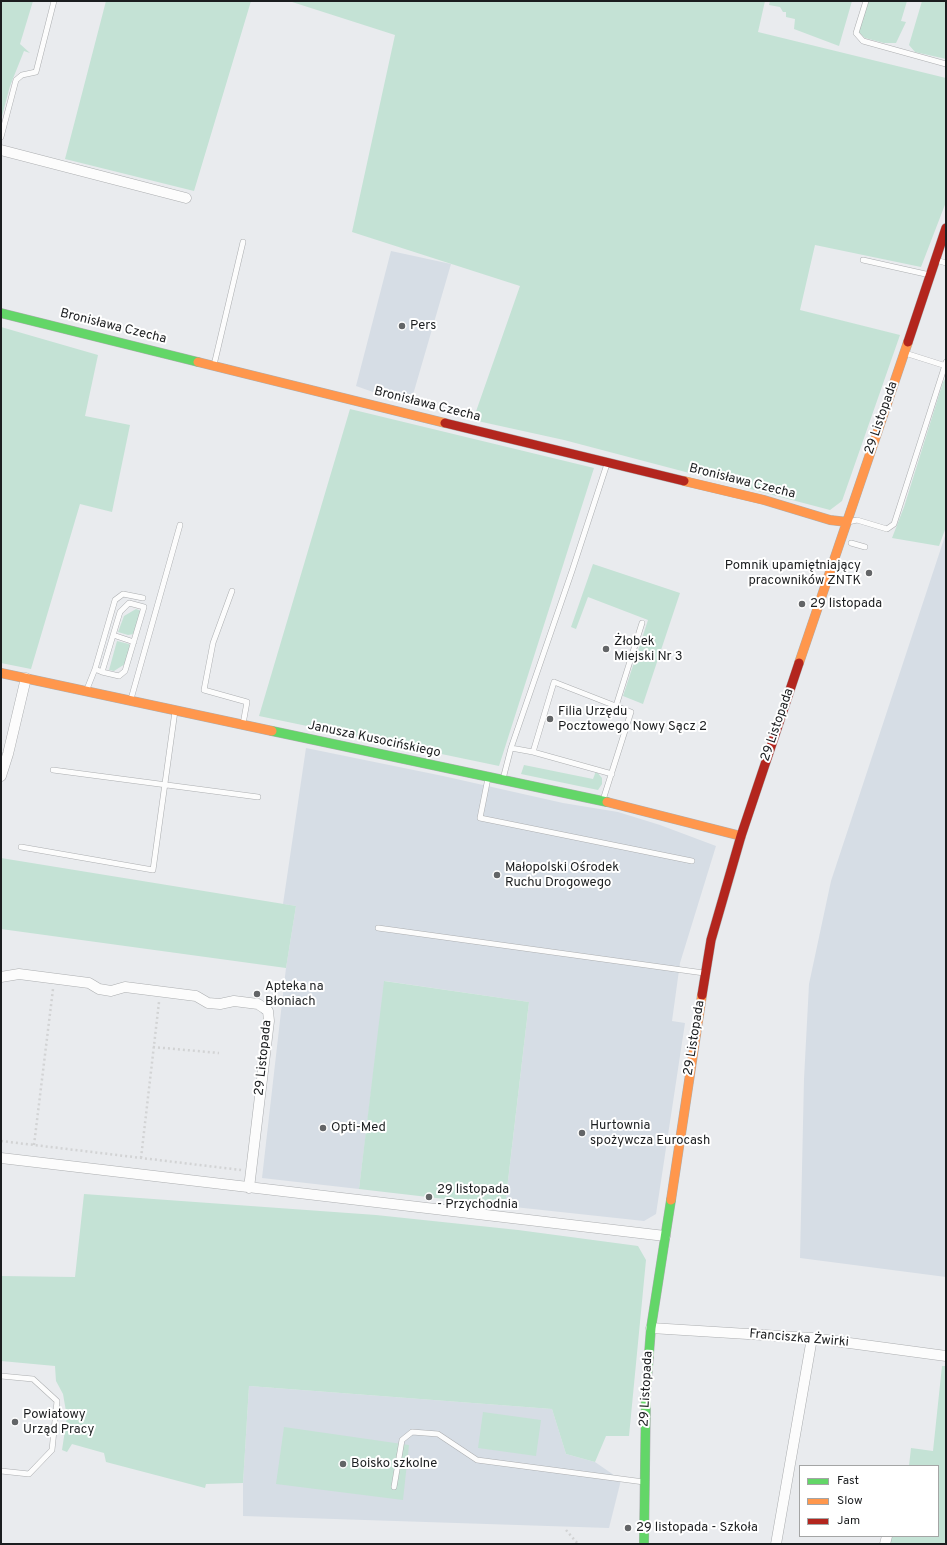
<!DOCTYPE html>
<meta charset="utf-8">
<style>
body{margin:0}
#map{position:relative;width:947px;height:1545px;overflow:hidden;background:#e9ebee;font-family:Overpass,sans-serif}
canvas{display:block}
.frame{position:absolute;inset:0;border:2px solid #1b1d1f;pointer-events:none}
.legend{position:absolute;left:799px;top:1465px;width:140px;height:72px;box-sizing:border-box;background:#fff;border:1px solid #a4a5a5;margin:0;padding:5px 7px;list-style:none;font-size:12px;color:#1b1d1f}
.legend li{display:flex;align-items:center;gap:8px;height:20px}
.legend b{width:20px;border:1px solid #a4a5a5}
</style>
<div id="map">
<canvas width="947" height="1545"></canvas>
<div class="frame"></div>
<ul class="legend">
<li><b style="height:5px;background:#63d668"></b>Fast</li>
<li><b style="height:5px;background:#ff974d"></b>Slow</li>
<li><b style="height:5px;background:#b3261e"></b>Jam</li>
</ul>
</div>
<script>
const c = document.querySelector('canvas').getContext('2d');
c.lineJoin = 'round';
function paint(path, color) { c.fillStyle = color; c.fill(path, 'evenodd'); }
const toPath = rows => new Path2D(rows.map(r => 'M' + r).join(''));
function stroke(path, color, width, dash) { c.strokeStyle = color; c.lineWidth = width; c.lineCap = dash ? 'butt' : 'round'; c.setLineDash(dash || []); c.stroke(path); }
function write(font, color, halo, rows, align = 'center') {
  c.font = font + ' Overpass,sans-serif'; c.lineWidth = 4; c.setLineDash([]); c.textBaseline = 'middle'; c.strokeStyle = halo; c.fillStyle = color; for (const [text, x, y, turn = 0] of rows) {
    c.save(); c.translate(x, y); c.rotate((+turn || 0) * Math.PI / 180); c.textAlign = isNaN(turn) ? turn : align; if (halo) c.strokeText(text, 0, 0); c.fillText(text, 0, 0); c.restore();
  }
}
paint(toPath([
 [391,251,451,264,410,405,356,386],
 [946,533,946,1277,800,1258,804,1079,809,984,831,881],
 [306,748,443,776,563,803,618,812,660,825,716,846,680,963,672,1021,685,1023,656,1214,644,1221,505,1206,529,1002,385,981,359,1189,262,1178,286,968,296,906,283,904],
 [249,1386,552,1409,566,1454,595,1462,621,1480,609,1528,243,1516,243,1483]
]), '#d6dde5');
paint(toPath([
 [1,1,33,1,20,44,30,53,24,51,10,86,1,120],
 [106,1,251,1,194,191,65,159],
 [289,1,765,1,758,32,946,78,946,202,921,267,815,245,800,310,900,335,842,501,830,510,564,440,473,420,520,286,352,232,395,35],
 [770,1,852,1,839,46,794,29,795,19,786,17,786,12,783,12,780,7,769,5],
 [868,1,907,1,901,21,906,22,896,43,884,43,865,38,858,32],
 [922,1,946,1,946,59,915,52,909,45],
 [1,327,98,355,85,416,130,425,112,512,80,504,31,669,1,663],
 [946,378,946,527,939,546,892,538,904,507,943,382],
 [350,409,594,468,499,766,259,716],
 [593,564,680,593,643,704,623,696,648,620,588,597,576,629,571,627],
 [136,609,141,611,134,634,128,635,118,632,124,616],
 [117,641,129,644,130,648,125,664,114,671,109,670],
 [524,765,593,779,596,771,602,778,602,784,598,790,521,774],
 [1,858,296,906,286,968,1,929],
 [384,981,529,1002,505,1206,359,1189],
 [84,1194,376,1215,518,1230,638,1246,646,1260,629,1436,606,1436,595,1462,566,1454,552,1409,249,1386,243,1483,206,1484,205,1488,106,1462,104,1453,72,1444,67,1452,62,1450,67,1417,63,1394,56,1381,55,1366,1,1361,1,1276,75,1277],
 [942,1366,946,1366,946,1544,887,1544,889,1536,938,1536,938,1466,909,1466,911,1448,933,1451],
 [483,1412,541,1420,536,1456,478,1448],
 [284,1427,409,1445,403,1500,276,1484]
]), '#c4e2d5');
const lane = toPath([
 [866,1,856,33,863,41,946,64],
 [1,137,16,80,22,75,36,72,54,1],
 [863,260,930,275],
 [936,260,946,263],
 [905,353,946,366],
 [214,365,243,242],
 [848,522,857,520,887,529,894,524,946,362],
 [851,543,865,547],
 [232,591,213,643,204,690,247,702,243,724],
 [113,635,134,642],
 [95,669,102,672,119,676,125,671,144,607,129,603,120,612,102,672],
 [87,689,95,669,115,600,123,594,143,598],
 [131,699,180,525],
 [616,706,642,623],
 [511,748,533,752,612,774],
 [533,752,554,682,631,712,603,800],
 [53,770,258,797],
 [488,778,480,818,692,861],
 [503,779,511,748,572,571,607,464],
 [21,847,153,870,175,711],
 [378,928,704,973],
 [1,1376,33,1379,57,1401,52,1450,29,1474,1,1471],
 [394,1487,402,1440,412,1432,438,1434,477,1460,644,1482]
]);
const street = toPath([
 [1,150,186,198],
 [1,776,8,754,26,678],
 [1,977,19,974,89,983,99,989,111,991,125,987,196,996,208,1003,220,1004,234,1001,258,1004,264,1008,268,1011,269,1021,249,1188],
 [1,1158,665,1236],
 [651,1328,812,1338,946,1356],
 [776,1544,812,1338],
 [885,1544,887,1536]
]);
const fast = toPath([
 [1,313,198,362],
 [272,731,607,802],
 [644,1544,646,1392,651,1328,671,1200]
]);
const slow = toPath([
 [198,362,445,423],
 [684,481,764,500,830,520,847,522],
 [799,663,908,342],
 [1,673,272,731],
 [607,802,741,836],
 [671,1200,702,995]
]);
const jam = toPath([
 [908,342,946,228],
 [445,423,684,481],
 [702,995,711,940,741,836,799,663]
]);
stroke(lane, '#acaeb0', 6);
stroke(street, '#acaeb0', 11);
stroke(fast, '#acaeb0', 10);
stroke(slow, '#acaeb0', 10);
stroke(jam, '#acaeb0', 10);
stroke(toPath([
 [153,1047,219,1053],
 [1,1141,241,1170],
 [34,1145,53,989],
 [141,1158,159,1002],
 [566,1530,578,1544]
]), '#d2d3d4', 2.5, [2, 3]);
stroke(lane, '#fcfcfc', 5);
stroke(street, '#fcfcfc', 10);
stroke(fast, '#63d668', 9);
stroke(slow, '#ff974d', 9);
stroke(jam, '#b3261e', 9);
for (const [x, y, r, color] of [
 [402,326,4,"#636567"],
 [869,573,4,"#636567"],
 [802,604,4,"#636567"],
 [606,649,4,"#636567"],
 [550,719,4,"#636567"],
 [497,875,4,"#636567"],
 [257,994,4,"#636567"],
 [323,1128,4,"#636567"],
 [582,1133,4,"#636567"],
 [429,1197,4,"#636567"],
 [15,1422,4,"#636567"],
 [343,1464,4,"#636567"],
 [628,1528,4,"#636567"]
]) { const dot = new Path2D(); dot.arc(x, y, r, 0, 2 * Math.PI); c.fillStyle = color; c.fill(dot); stroke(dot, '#fff', 1.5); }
write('13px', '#1b1d1f', '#fff', [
 ["Pers",410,326],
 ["Pomnik upamiętniający",861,566,"right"],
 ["pracowników ZNTK",861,581,"right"],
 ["29 listopada",810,604],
 ["Żłobek",614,642],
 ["Miejski Nr 3",614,657],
 ["Filia Urzędu",558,712],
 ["Pocztowego Nowy Sącz 2",558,727],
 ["Małopolski Ośrodek",505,868],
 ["Ruchu Drogowego",505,883],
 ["Apteka na",265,987],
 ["Błoniach",265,1002],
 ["Hurtownia",590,1126],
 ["spożywcza Eurocash",590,1141],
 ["Opti-Med",331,1128],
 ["29 listopada",437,1190],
 ["- Przychodnia",437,1205],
 ["Powiatowy",23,1415],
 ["Urząd Pracy",23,1430],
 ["Boisko szkolne",351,1464],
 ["29 listopada - Szkoła",636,1528]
], 'left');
write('13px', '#1b1d1f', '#fff', [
 ["Bronisława Czecha",113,327,14],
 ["Bronisława Czecha",427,405,14],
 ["29 Listopada",882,418,-71],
 ["Bronisława Czecha",742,482,14],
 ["29 Listopada",778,725,-71],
 ["Janusza Kusocińskiego",374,740,12],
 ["29 Listopada",695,1038,-81],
 ["29 Listopada",264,1058,-84],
 ["Franciszka Żwirki",799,1339,5],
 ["29 Listopada",647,1389,-87]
]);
</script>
